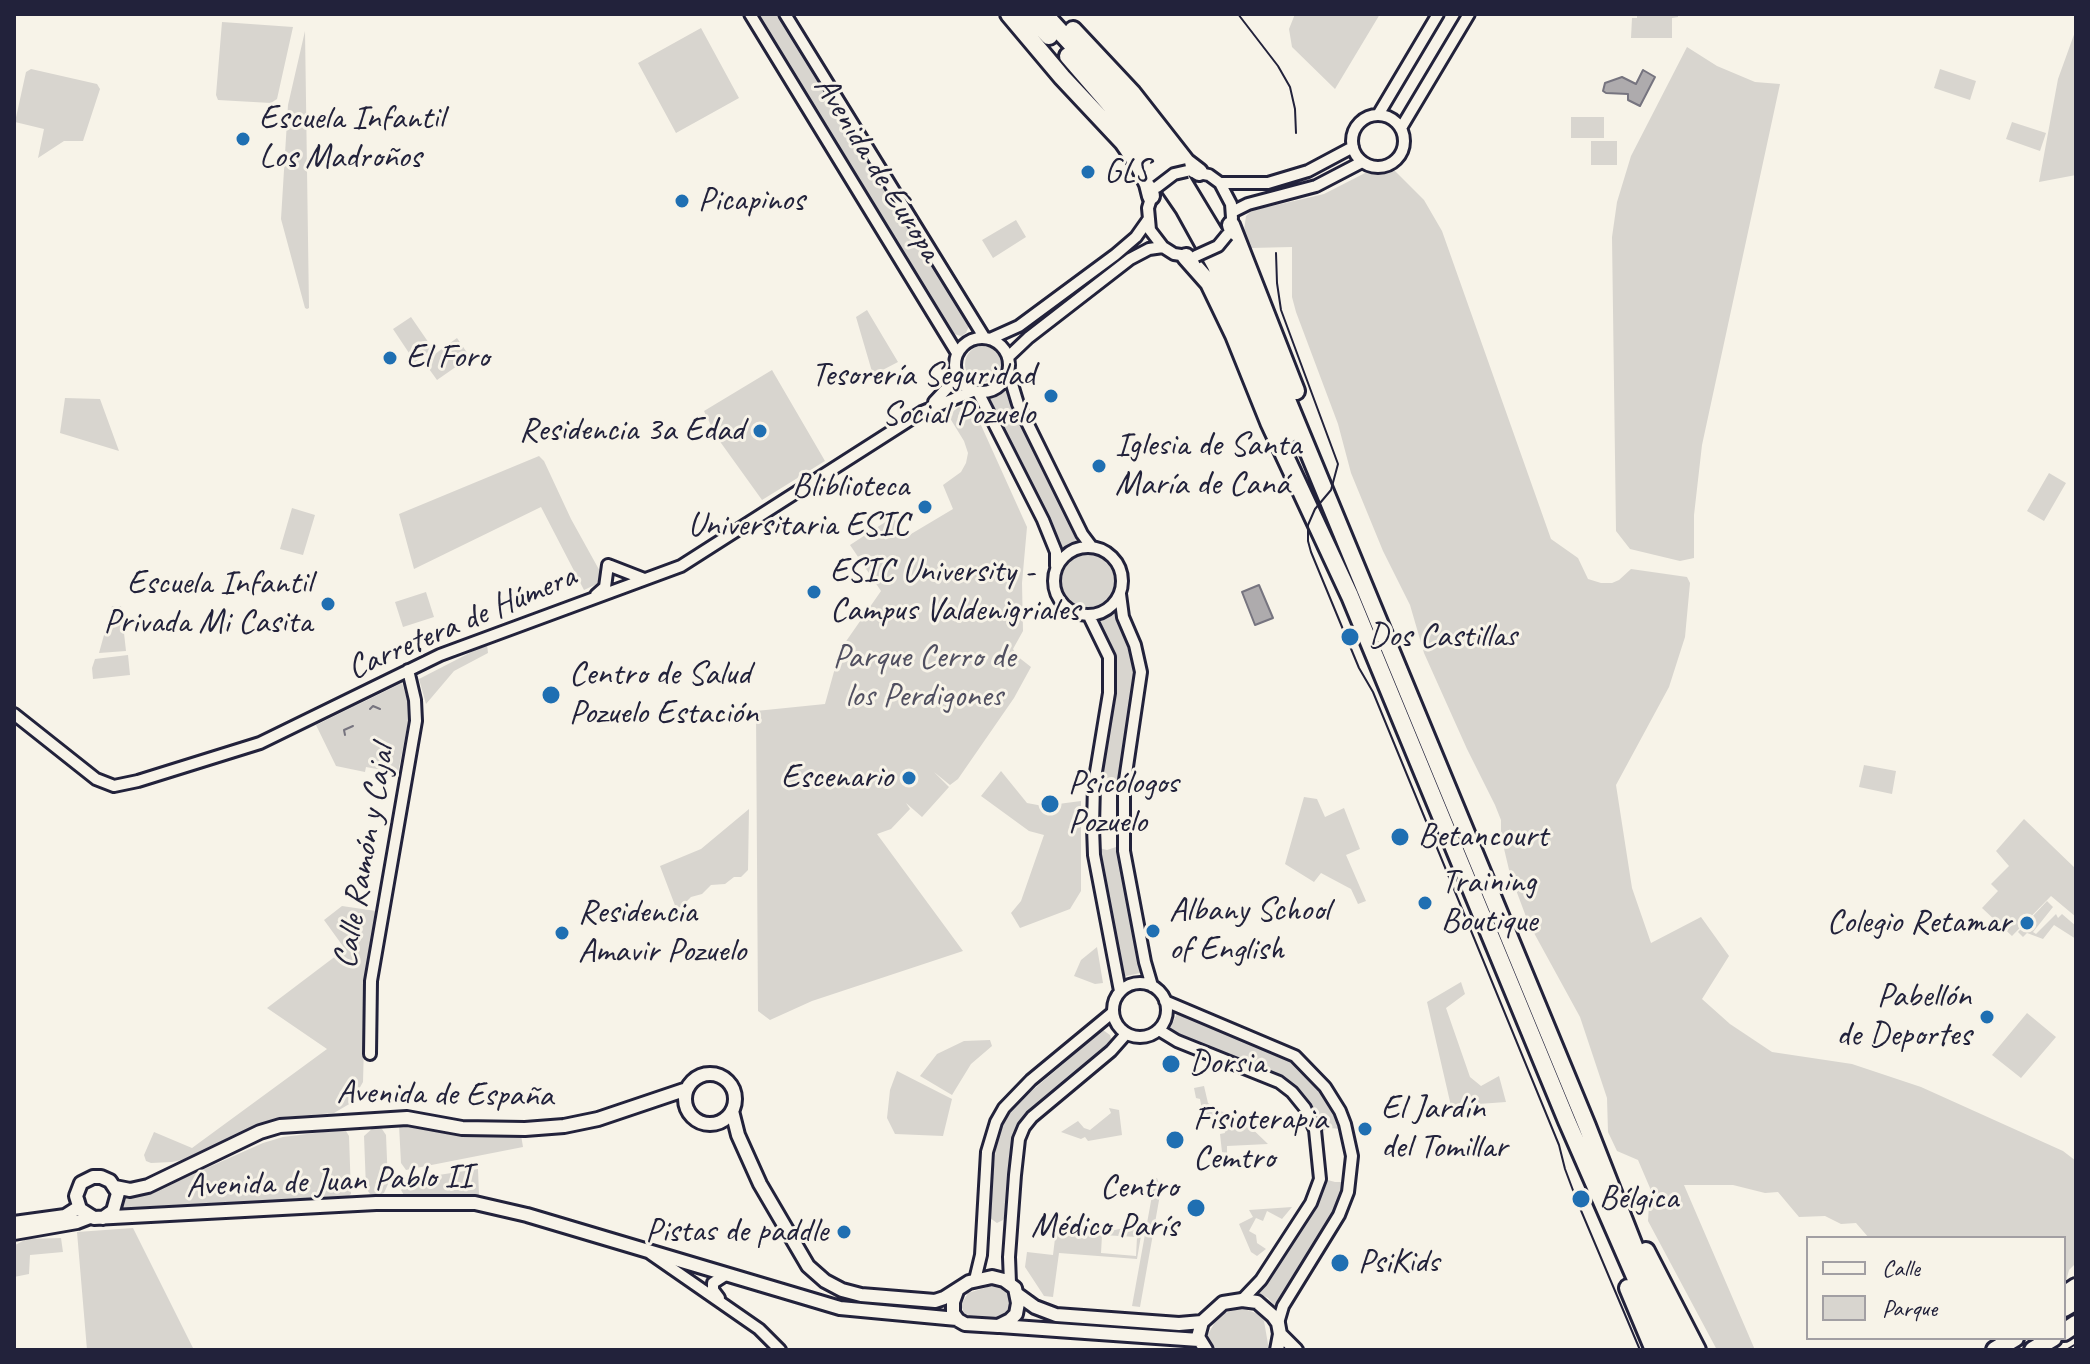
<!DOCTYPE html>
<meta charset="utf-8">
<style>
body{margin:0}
#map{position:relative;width:2090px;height:1364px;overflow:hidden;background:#f7f3e8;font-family:Caveat,sans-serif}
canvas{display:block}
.frame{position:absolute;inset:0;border:16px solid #22223b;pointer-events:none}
.legend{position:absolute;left:1806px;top:1236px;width:260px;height:104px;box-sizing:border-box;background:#f7f3e8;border:2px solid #a29fa3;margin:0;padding:10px 14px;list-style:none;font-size:24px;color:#22223b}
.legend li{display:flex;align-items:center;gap:16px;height:40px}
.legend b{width:40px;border:2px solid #a29fa3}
</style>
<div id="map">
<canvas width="2090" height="1364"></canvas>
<div class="frame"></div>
<ul class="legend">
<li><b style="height:10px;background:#f7f3e8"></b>Calle</li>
<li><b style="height:22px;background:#d8d5cf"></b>Parque</li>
</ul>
</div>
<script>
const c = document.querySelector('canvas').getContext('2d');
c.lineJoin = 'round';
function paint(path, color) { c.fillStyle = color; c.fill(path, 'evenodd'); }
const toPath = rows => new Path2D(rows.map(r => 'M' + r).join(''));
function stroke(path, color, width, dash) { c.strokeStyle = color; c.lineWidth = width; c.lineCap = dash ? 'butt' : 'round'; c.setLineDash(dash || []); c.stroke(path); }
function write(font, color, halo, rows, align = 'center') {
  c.font = font + ' Caveat,sans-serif'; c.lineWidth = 6; c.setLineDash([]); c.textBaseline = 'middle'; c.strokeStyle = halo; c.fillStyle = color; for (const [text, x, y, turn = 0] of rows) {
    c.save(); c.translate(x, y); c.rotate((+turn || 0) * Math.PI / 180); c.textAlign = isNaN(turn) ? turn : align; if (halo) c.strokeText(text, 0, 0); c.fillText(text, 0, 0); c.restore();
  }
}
paint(toPath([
 [754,14,777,14,969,326,966,333,961,336,954,334,794,85],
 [1295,14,1380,14,1335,89,1292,47,1289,29],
 [1637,14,1678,14,1678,17,1672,18,1672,38,1631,38,1632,18,1637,18],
 [222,22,293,27,277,99,271,103,218,100,216,95],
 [701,28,739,98,676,133,638,63],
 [2076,29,2076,175,2039,182,2058,79],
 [305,31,309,308,307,309,305,308,281,219,288,105],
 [1687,47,1717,66,1755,82,1780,84,1702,445,1694,515,1694,558,1680,561,1630,549,1616,531,1612,237,1617,202,1631,156],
 [31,69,97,84,100,89,83,141,64,141,38,158,44,129,15,122,26,72],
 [1940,69,1976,81,1970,100,1934,88],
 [1571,117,1604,117,1604,138,1571,138],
 [2012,122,2046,133,2040,151,2006,139],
 [1591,141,1617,141,1617,165,1591,165],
 [1393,169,1424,200,1442,231,1551,539,1578,558,1588,579,1601,583,1612,583,1619,580,1631,569,1687,577,1690,583,1685,637,1669,687,1616,785,1632,888,1651,943,1701,917,1729,956,1702,999,1730,1024,1772,1052,1852,1064,1921,1087,2063,1151,2076,1161,2076,1263,2069,1270,2064,1289,2064,1238,1869,1238,1856,1223,1841,1224,1825,1216,1799,1217,1778,1192,1765,1193,1733,1185,1684,1185,1755,1350,1717,1350,1648,1221,1650,1188,1638,1160,1617,1151,1608,1132,1607,1098,1580,1017,1528,922,1510,874,1501,836,1501,820,1495,805,1467,749,1424,653,1410,605,1383,551,1351,473,1338,424,1296,312,1292,297,1292,247,1250,248,1244,230,1246,216,1251,211,1324,194,1367,172,1382,174],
 [1016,220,1026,237,993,258,982,240],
 [867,310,898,362,873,375,856,317],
 [411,317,433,349,415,362,393,329],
 [457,338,470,357,437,380,424,362],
 '965 364a18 18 0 1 1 36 0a18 18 0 1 1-36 0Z',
 [772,370,825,461,762,500,716,436,704,411],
 [1007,391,1015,408,1012,410,1069,522,1081,540,1063,548,1001,420,998,421,986,399],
 [65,398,100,399,119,451,60,433],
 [959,407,976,414,1027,527,1022,583,1023,631,1013,649,1017,656,1031,667,1014,698,958,779,950,785,934,772,949,787,922,817,906,803,910,809,891,829,877,834,963,951,812,1001,770,1020,758,1011,756,711,825,704,840,650,881,591,850,545,893,517,906,537,953,509,943,485,961,472,966,463,968,453,964,441,948,415],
 [539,456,544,461,571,519,602,575,599,583,584,590,541,507,414,569,399,514],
 [2049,473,2066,483,2044,521,2027,511],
 [292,508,315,515,303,555,280,549],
 '1061 581a27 27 0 1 1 54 0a27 27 0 1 1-54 0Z',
 [426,592,434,617,403,627,395,602],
 [112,606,121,606,126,651,99,653],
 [1116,613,1134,659,1132,699,1117,789,1101,786,1100,778,1115,697,1117,675,1110,641,1095,621],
 [487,644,488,653,454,671,426,704,419,679],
 [128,655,130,675,93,679,92,668,95,659],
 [402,683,407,699,408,722,398,773,366,767,365,772,336,766,316,725],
 [1864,765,1896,771,1892,794,1859,787],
 [1001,771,1027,803,1043,806,1081,801,1081,891,1070,909,1020,928,1011,913,1021,901,1044,835,1029,831,981,796],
 [1304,797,1317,799,1325,817,1344,808,1360,849,1346,855,1366,901,1358,904,1351,889,1321,873,1314,882,1285,864],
 [749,809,748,870,741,877,734,877,725,884,711,885,702,894,691,897,681,907,676,908,660,866,701,849],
 [2024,819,2076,869,2076,917,2051,896,2012,936,1982,908,1998,891,1991,884,2009,866,1996,851],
 [1116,847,1138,958,1141,958,1143,967,1140,973,1122,977,1116,961,1120,960,1099,848,1107,850],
 [2047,901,2053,907,2033,932,2036,934,2056,914,2058,918,2062,914,2076,926,2076,939,2054,925,2043,939,2027,933,2023,937,2018,932],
 [342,906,376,911,365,1007,363,1082,351,1103,334,1113,285,1117,263,1123,190,1158,172,1162,151,1163,146,1161,144,1155,154,1132,192,1148,327,1049,267,1008,345,949,324,920],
 [1097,947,1103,983,1095,984,1074,976,1081,960],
 [1461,982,1465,994,1446,1008,1470,1077,1481,1086,1499,1076,1506,1102,1451,1106,1427,1002],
 [1178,1011,1295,1062,1313,1078,1335,1110,1342,1129,1329,1128,1321,1132,1308,1104,1282,1078,1169,1031],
 [2027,1013,2056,1037,2021,1078,1992,1055],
 [1103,1030,1110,1035,1113,1045,1049,1094,1021,1125,1008,1212,1003,1220,997,1223,990,1218,989,1211,996,1147,1002,1127,1014,1106],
 [990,1040,992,1046,971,1064,952,1095,920,1076,937,1054,964,1041],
 [897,1071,952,1099,943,1136,895,1134,887,1118,890,1090],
 [1204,1086,1208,1103,1220,1111,1242,1119,1268,1144,1227,1146,1227,1153,1222,1152,1220,1134,1225,1133,1221,1118,1202,1121,1200,1117,1203,1116,1200,1099,1196,1098,1194,1088],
 [1109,1108,1119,1110,1122,1135,1088,1141,1085,1137,1081,1139,1061,1132,1078,1121,1084,1128,1090,1130,1111,1113],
 [399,1125,459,1134,521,1135,523,1147,406,1170,401,1163],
 [374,1127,382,1129,386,1135,388,1184,384,1193,377,1196,370,1194,366,1188,364,1136],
 [339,1130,346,1131,349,1136,351,1194,346,1198,133,1210,120,1207,121,1193,139,1194,164,1187,263,1143,283,1137],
 [478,1169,479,1195,411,1199,405,1197,401,1190,412,1179],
 [1157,1178,1161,1189,1140,1307,1132,1306,1155,1179],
 [1324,1179,1335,1182,1346,1182,1343,1194,1332,1218,1277,1308,1268,1298,1258,1293,1312,1210],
 [1292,1207,1282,1219,1267,1211,1263,1221,1256,1218,1249,1231,1256,1235,1257,1243,1266,1249,1257,1256,1251,1252,1239,1224,1253,1217,1249,1210],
 [1143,1224,1137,1259,1059,1253,1053,1297,1044,1296,1025,1267,1027,1252,1053,1255,1056,1230,1091,1235],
 [1102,1235,1137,1237,1136,1256,1101,1253],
 [133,1228,194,1350,87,1350,77,1232],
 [61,1238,63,1252,30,1255,29,1274,14,1277,15,1245,27,1239],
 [991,1286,1003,1289,1011,1297,1010,1313,999,1320,977,1320,964,1313,961,1305,968,1293],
 [1241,1308,1259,1314,1264,1321,1269,1350,1218,1350,1210,1343,1207,1336,1219,1315]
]), '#d8d5cf');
const water = toPath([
 [1643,70,1655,77,1640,106,1628,100,1628,94,1606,93,1603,91,1605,83,1622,77,1636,84,1643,70],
 [1259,585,1273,618,1255,625,1242,592,1259,585]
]);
paint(water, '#aeabad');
stroke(water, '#76747f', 2);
stroke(toPath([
 [370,709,373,706,380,709],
 [345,735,344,730,353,726]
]), '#76747f', 2);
const minor = toPath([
 [750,14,957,353],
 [785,14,984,337],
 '1352 141a26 26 0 1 1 52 0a26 26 0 1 1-52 0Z',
 [1378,115,1438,14],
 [1401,128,1469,14],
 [1193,172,1209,175,1220,183,1231,204,1232,218],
 [1220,183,1268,183,1308,171,1353,147],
 [1153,192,1148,208,1150,230,1163,247,1174,254,1188,256],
 [1232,212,1248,204,1316,186,1362,162],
 '955 365a27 27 0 1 1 54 0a27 27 0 1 1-54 0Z',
 [990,339,1019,326,1115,255,1136,237,1148,220],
 [1008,357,1028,338,1130,259,1149,249,1163,247],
 [1008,371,1018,404,1082,534,1091,546],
 [978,392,1043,520,1056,552,1056,566],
 [934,402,949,386,955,371],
 '1054 581a34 34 0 1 1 68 0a34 34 0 1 1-68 0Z',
 [608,565,644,579],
 [1120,594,1123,617,1135,645,1141,672,1124,787,1124,851,1145,962,1152,986],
 [596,595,605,587,608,565],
 [1089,616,1109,657,1109,693,1094,784,1093,827,1094,855,1120,991],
 [14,714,96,779,114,786,138,781,260,743,440,655,681,566,922,412,973,391],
 '1113 1010a27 27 0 1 1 54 0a27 27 0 1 1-54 0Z',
 [1165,1001,1295,1056,1325,1087,1340,1111,1345,1124,1352,1156,1348,1192,1339,1215,1283,1306,1278,1323],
 [1159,1030,1177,1041,1279,1082,1292,1092,1305,1108,1315,1130,1320,1179,1311,1203,1261,1280,1242,1300],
 [370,1054,371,981,416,721,415,700,408,670],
 [651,1254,759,1329,780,1350],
 [975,1280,981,1255,987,1152,996,1122,1004,1108,1031,1080,1112,1013],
 [1010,1283,1009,1257,1015,1175,1019,1139,1024,1127,1032,1117,1111,1051,1126,1034],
 [719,1298,713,1290,713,1283,727,1274]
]);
const major = toPath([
 '685 1099a25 25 0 1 1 50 0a25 25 0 1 1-50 0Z',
 [732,1111,738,1135,760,1184,808,1266,825,1281,842,1290,861,1295,935,1301,944,1298,969,1282,992,1277,1004,1280,1015,1288,1018,1303,1016,1314,1010,1320,998,1326,965,1324,958,1320,953,1313,953,1302,957,1291],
 [115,1187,130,1190,148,1186,260,1132,280,1126,407,1118,462,1128,525,1129,564,1126,598,1119,687,1089],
 [103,1218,113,1211,118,1193,110,1181,101,1177,93,1177,81,1183,76,1196,80,1209,94,1218,376,1203,475,1203,527,1215,840,1308,957,1319],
 [14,1223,65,1216,79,1207],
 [14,1233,77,1222,90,1217],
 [1017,1294,1035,1307,1056,1315,1179,1324,1202,1322],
 [1000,1326,1199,1340],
 [1280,1334,1296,1350],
 [1206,1350,1198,1337,1202,1322,1223,1303,1242,1300,1257,1302,1273,1316,1278,1323,1280,1334,1277,1350]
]);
const highway = toPath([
 [1009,14,1062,77,1123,142,1139,165,1148,184,1151,196],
 [1029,14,1049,36],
 [1044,14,1135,113,1167,156,1228,257,1587,1126,1641,1264,1680,1350],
 [1073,30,1132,93,1186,162,1199,172],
 [1068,56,1125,122,1184,208,1216,266,1289,434],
 [1231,225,1296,391],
 [1186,257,1209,283,1234,335,1269,422,1350,596,1567,1121,1667,1350],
 [1646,1251,1697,1350],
 [1628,1288,1654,1350],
 [2064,1295,2076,1287],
 [2064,1308,2076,1301],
 [2064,1332,2076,1324],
 [1995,1350,2015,1338],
 [2033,1350,2053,1338]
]);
stroke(minor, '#22223b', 16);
stroke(major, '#22223b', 18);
stroke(highway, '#22223b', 22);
stroke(minor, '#f7f3e8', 10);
stroke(major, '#f7f3e8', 12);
stroke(highway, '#f7f3e8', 16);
stroke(toPath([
 [1238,14,1278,66,1290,87,1295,109,1296,133],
 [1276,253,1277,283,1281,310,1338,464,1331,490,1315,509,1308,525,1308,541,1311,552,1359,668,1373,692,1559,1145,1565,1169,1577,1201,1640,1350],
 [2066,1350,2076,1344]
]), '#22223b', 2);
const minorBridge = toPath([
 [1157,187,1174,174,1187,171],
 [1196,256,1218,246,1227,235]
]);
stroke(minorBridge, '#22223b', 16, []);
stroke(minorBridge, '#f7f3e8', 10);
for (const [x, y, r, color] of [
 [243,139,8,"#1f6fb2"],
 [1088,172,8,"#1f6fb2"],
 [682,201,8,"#1f6fb2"],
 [390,358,8,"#1f6fb2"],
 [1051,396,8,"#1f6fb2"],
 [760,431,8,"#1f6fb2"],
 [1099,466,8,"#1f6fb2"],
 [925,507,8,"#1f6fb2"],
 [814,592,8,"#1f6fb2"],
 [328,604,8,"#1f6fb2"],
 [1350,637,10,"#1f6fb2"],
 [551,695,10,"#1f6fb2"],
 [909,778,8,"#1f6fb2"],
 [1050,804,10,"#1f6fb2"],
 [1400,837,10,"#1f6fb2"],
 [1425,903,8,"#1f6fb2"],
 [2027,923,8,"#1f6fb2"],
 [1153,931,8,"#1f6fb2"],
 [562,933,8,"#1f6fb2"],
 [1987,1017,8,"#1f6fb2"],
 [1171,1064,10,"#1f6fb2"],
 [1365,1129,8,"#1f6fb2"],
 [1175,1140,10,"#1f6fb2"],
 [1581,1199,10,"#1f6fb2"],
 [1196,1208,10,"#1f6fb2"],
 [844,1232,8,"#1f6fb2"],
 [1340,1263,10,"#1f6fb2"]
]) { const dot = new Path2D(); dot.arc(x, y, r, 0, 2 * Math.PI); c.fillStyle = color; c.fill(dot); stroke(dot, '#f7f3e8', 3); }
write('34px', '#22223b', '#f7f3e8', [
 ["Escuela Infantil",259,119],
 ["Los Madroños",259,158],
 ["GLS",1104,172],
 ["Picapinos",698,201],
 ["El Foro",406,358],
 ["Tesorería Seguridad",1035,376,"right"],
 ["Social Pozuelo",1035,415,"right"],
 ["Residencia 3a Edad",744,431,"right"],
 ["Iglesia de Santa",1115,446],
 ["María de Caná",1115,485],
 ["Bliblioteca",909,487,"right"],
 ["Universitaria ESIC",909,526,"right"],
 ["ESIC University -",830,572],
 ["Campus Valdenigriales",830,611],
 ["Escuela Infantil",312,584,"right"],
 ["Privada Mi Casita",312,623,"right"],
 ["Dos Castillas",1368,637],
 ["Centro de Salud",569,675],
 ["Pozuelo Estación",569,714],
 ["Escenario",893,778,"right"],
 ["Psicólogos",1068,784],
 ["Pozuelo",1068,823],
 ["Betancourt",1418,837],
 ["Training",1441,883],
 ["Boutique",1441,922],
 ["Albany School",1169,911],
 ["of English",1169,950],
 ["Residencia",578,913],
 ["Amavir Pozuelo",578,952],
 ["Colegio Retamar",2011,923,"right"],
 ["Pabellón",1971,997,"right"],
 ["de Deportes",1971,1036,"right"],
 ["Dorsia",1189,1064],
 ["El Jardín",1381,1109],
 ["del Tomillar",1381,1148],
 ["Fisioterapia",1193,1120],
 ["Cemtro",1193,1159],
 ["Centro",1178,1188,"right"],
 ["Médico París",1178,1227,"right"],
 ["Bélgica",1599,1199],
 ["Pistas de paddle",828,1232,"right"],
 ["PsiKids",1358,1263]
], 'left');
write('34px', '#22223b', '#f7f3e8', [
 ["Avenida de Europa",877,169,58],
 ["Carretera de Húmera",462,623,-23],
 ["Calle Ramón y Cajal",365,857,-80],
 ["Avenida de España",445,1095,1],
 ["Avenida de Juan Pablo II",329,1182,-2]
]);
write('34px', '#504f60', '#f7f3e8', [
 ["Parque Cerro de",924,658],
 ["los Perdigones",924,697]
]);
</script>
